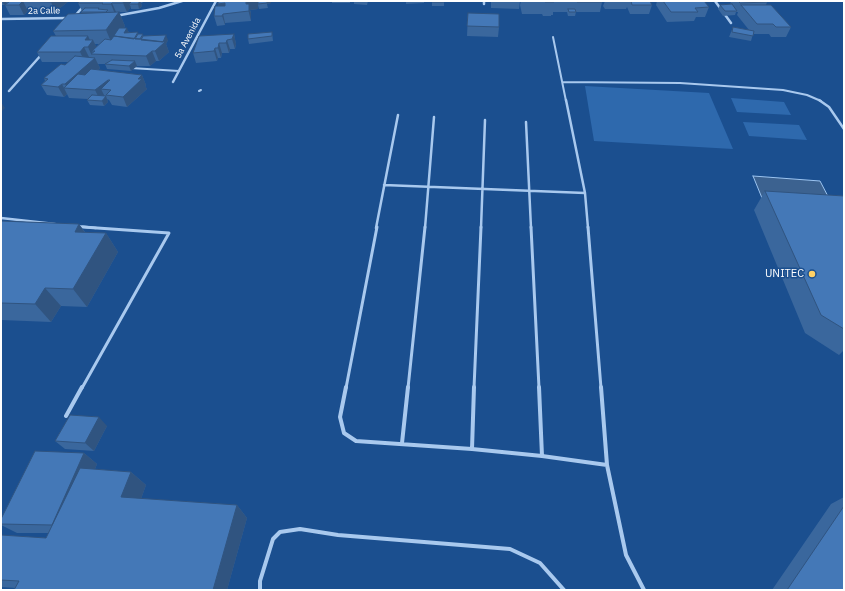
<!DOCTYPE html>
<style>
body{margin:0}
#map{position:relative;width:845px;height:591px;overflow:hidden;background:#1b4f8f;font-family:"IBM Plex Sans",sans-serif}
canvas{display:block}
.frame{position:absolute;inset:0;border:2px solid #fff;pointer-events:none}
</style>
<div id="map">
<canvas width="845" height="591"></canvas>
<div class="frame"></div>
</div>
<script>
const c = document.querySelector('canvas').getContext('2d');
c.lineJoin = 'round';
function paint(path, color) { c.fillStyle = color; c.fill(path, 'evenodd'); }
const toPath = rows => new Path2D(rows.map(r => 'M' + r).join(''));
function stroke(path, color, width, dash) { c.strokeStyle = color; c.lineWidth = width; c.lineCap = dash ? 'butt' : 'round'; c.setLineDash(dash || []); c.stroke(path); }
function write(font, color, halo, rows, align = 'center') {
  c.font = font + ' "IBM Plex Sans",sans-serif'; c.lineWidth = 3; c.setLineDash([]); c.textBaseline = 'middle'; c.strokeStyle = halo; c.fillStyle = color; for (const [text, x, y, turn = 0] of rows) {
    c.save(); c.translate(x, y); c.rotate((+turn || 0) * Math.PI / 180); c.textAlign = isNaN(turn) ? turn : align; if (halo) c.strokeText(text, 0, 0); c.fillText(text, 0, 0); c.restore();
  }
}
paint(toPath([
 [585,86,709,93,733,149,594,141],
 [731,98,784,102,791,115,737,112],
 [743,122,799,125,807,140,749,136]
]), '#2e69ad');
const water = toPath([
 [753,176,820,181,832,204,762,198,753,176]
]);
paint(water, '#3c6290');
stroke(water, '#9cc4f0', 1);
stroke(toPath([
 [553,37,566,101],
 [131,68,179,71],
 [562,82,680,83,783,90,807,95,821,101],
 [199,91,201,90]
]), '#a9c9ee', 2);
stroke(toPath([
 [566,100,585,193,588,228],
 [819,100,829,107,844,129],
 [526,122,531,228],
 [384,185,585,193],
 [1,218,55,224],
 [76,226,96,228],
 [376,228,398,115],
 [425,228,434,117],
 [481,228,485,120]
]), '#a9c9ee', 2.5);
stroke(toPath([
 [531,227,539,388],
 [588,227,601,388],
 [82,388,169,233,83,227],
 [346,388,377,227],
 [408,388,425,227],
 [474,388,481,227]
]), '#a9c9ee', 3);
stroke(toPath([
 [346,387,340,417,344,433,356,441,472,449,542,456,607,465],
 [539,387,542,456],
 [601,387,607,465,626,555,644,590],
 [66,416,82,387],
 [402,443,408,387],
 [472,449,474,387],
 [260,590,260,581,273,539,280,532,300,529,338,535,510,549,540,563,564,590]
]), '#a9c9ee', 4);
stroke(toPath([
 [484,1,484,4],
 [715,1,731,23],
 [115,16,159,8,182,1],
 [74,17,88,1],
 [1,19,69,18],
 [173,82,216,1],
 [9,91,42,54]
]), '#a9c9ee', 2.5);
paint(toPath([
 [1,1,69,1,55,12,28,11,24,15,10,15,5,5,7,4,7,3,4,5,1,5],
 [80,1,144,1,142,3,141,3,142,6,139,9,131,9,131,7,127,12,116,12,119,12,125,26,124,28,129,32,138,32,138,34,144,36,168,40,166,44,169,52,159,61,156,61,150,66,137,66,131,71,107,69,105,64,98,64,100,68,98,70,142,75,146,85,145,86,147,89,127,107,112,105,109,100,107,99,108,102,104,106,90,105,87,100,88,99,69,98,67,94,64,97,47,95,41,85,45,81,44,78,65,65,69,62,42,62,37,52,56,36,53,31,82,14,81,12,82,11,78,3],
 [95,44,99,44,96,47],
 [220,1,271,1,271,3,267,4,268,8,259,9,258,5,258,9,250,10,251,13,251,21,225,23,225,25,217,26,214,16,218,6,218,4],
 [332,1,350,1,350,3,332,3],
 [354,1,368,1,367,5,354,4],
 [406,1,424,1,424,3,406,4],
 [432,1,444,1,444,6,432,6],
 [491,1,520,1,519,9,491,8],
 [521,1,602,1,602,2,600,12,576,12,575,16,568,16,567,12,553,12,553,15,551,15,551,16,543,16,542,14,522,14,520,5],
 [605,1,650,1,652,5,649,14,630,14,627,7,626,9,605,9,603,6],
 [657,1,704,1,709,7,705,17,696,17,694,21,667,22,656,5],
 [731,1,766,1,767,2,766,5,791,27,786,37,771,37,769,34,753,34,751,41,729,37,733,27,749,30,737,15,738,12,736,12,735,15,723,16,718,9,720,5,730,5],
 [468,13,499,27,498,37,467,36],
 [272,32,273,41,249,44,248,39],
 [234,34,236,44,235,49,230,49,229,53,222,53,221,58,218,58,217,61,196,63,193,53],
 [765,191,844,196,844,350,839,355,805,333,754,210],
 [1,221,79,224,85,232,106,233,118,252,87,307,61,306,51,322,1,320],
 [107,426,94,451,65,449,55,441],
 [84,453,97,464,95,469,131,472,146,485,141,499,237,505,247,518,227,590,14,590,16,588,1,587,1,535,46,538,49,533,17,533,1,525,1,519],
 [844,497,844,590,772,590,831,504]
]), '#3a679d');
paint(toPath([
 [2,1,9,1,5,1,7,3,4,5],
 [23,1,28,11,24,15,19,5],
 [52,1,69,1,55,12,51,2],
 [124,1,134,1,135,2,129,4,131,7,127,12,123,3],
 [140,1,142,6,139,9,138,4],
 [246,1,271,1,271,3,267,4,268,8,267,3,258,4,258,9,250,10,251,13,251,21],
 [112,3,116,12,115,14,111,4],
 [225,3,227,13,220,13,218,4],
 [119,12,125,26,112,44,106,30],
 [223,14,225,23,225,25,222,16],
 [127,28,129,33,124,33],
 [234,34,236,44,235,49,232,39],
 [166,35,168,40,166,44,169,52,159,61,155,51,163,42],
 [88,36,91,42,93,40,98,50,95,51,92,51,93,54,91,54,85,40],
 [227,40,230,49,229,53,226,43],
 [219,43,222,53,221,58,218,48],
 [84,47,89,57,85,62,80,52],
 [215,48,218,58,217,61,214,51],
 [152,51,156,61,150,66,146,56],
 [95,58,100,68,76,89,67,88,65,84],
 [135,61,137,66,131,71,129,66],
 [142,75,146,85,145,86,147,89,127,107,123,97],
 [108,80,113,90,111,90,101,89,105,97,100,100,95,90],
 [62,84,67,94,64,97,58,87],
 [106,96,108,102,104,106,102,101],
 [1,102,5,108,1,112],
 [79,224,92,243,75,232],
 [106,233,118,252,87,307,73,289],
 [45,288,61,306,51,322,35,304],
 [99,417,107,426,94,451,85,443],
 [84,453,97,464,68,534,52,525],
 [131,472,146,485,137,510,121,497],
 [237,505,247,518,227,590,213,590]
]), '#305480');
const building = toPath([
 [5,1,52,1,51,2,23,1,19,5,5,5,10,1,5,1],
 [80,1,124,1,123,3,112,3,111,4,102,4,103,3,78,3,80,1],
 [132,1,140,1,138,4,129,4,132,1],
 [220,1,246,1,246,4,249,4,249,11,223,14,222,16,214,16,215,6,225,6,225,3,218,4,218,2,220,1],
 [258,1,267,1,267,3,258,4,258,1],
 [432,1,444,1,444,2,432,2,432,1],
 [544,1,553,1,554,2,545,2,544,1],
 [576,1,602,1,602,2,577,2,576,1],
 [631,1,650,1,652,5,632,5,631,1],
 [663,1,704,1,709,7,695,8,698,12,671,12,663,1],
 [738,1,766,1,767,2,740,3,738,1],
 [732,4,737,11,725,11,720,5,732,4],
 [741,5,771,5,791,27,776,27,773,24,757,24,741,5],
 [85,8,99,8,98,9,108,10,106,12,81,12,85,8],
 [568,9,575,9,576,12,569,12,568,9],
 [119,12,106,30,53,31,68,14,119,12],
 [468,13,499,14,499,27,467,26,468,13],
 [733,27,754,31,753,36,732,32,733,27],
 [119,28,127,28,124,33,138,32,134,39,114,36,113,37,119,28],
 [272,32,272,36,248,39,248,34,272,32],
 [138,34,143,34,140,39,135,39,138,34],
 [234,34,232,39,227,40,226,43,219,43,218,48,215,48,214,51,193,53,199,36,234,34],
 [166,35,163,42,141,40,143,36,166,35],
 [51,36,88,36,85,40,93,40,88,47,84,47,80,52,37,52,51,36],
 [114,36,165,42,155,51,152,51,146,56,91,54,95,51,92,51,105,39,111,40,114,36],
 [75,56,95,58,65,84,62,84,58,87,41,85,48,79,44,78,61,64,65,65,75,56],
 [112,60,135,61,129,66,105,64,112,60],
 [91,69,142,75,138,79,142,79,123,97,106,95,111,90,101,89,110,80,108,80,95,90,64,88,78,74,85,75,91,69],
 [92,95,106,96,102,101,87,100,92,95],
 [765,191,844,196,844,329,821,315,765,191],
 [1,221,79,224,75,232,106,233,73,289,45,288,35,304,1,303,1,221],
 [70,415,99,417,85,443,55,441,70,415],
 [35,451,84,453,52,525,1,524,1,519,35,451],
 [80,468,131,472,121,497,237,505,213,590,14,590,19,581,1,580,1,535,46,538,80,468],
 [844,506,844,590,787,590,844,506]
]);
paint(building, '#4478b7');
stroke(building, '#305480', 1);
for (const [x, y, r, color] of [
 [812,274,4,"#ffd166"]
]) { const dot = new Path2D(); dot.arc(x, y, r, 0, 2 * Math.PI); c.fillStyle = color; c.fill(dot); stroke(dot, '#1b4f8f', 1.5); }
write('9px', '#fff', '#1b4f8f', [
 ["2a Calle",44,11,-1],
 ["5a Avenida",188,38,-62]
]);
write('11px', '#fff', '#1b4f8f', [
 ["UNITEC",804,274]
], 'right');
</script>
